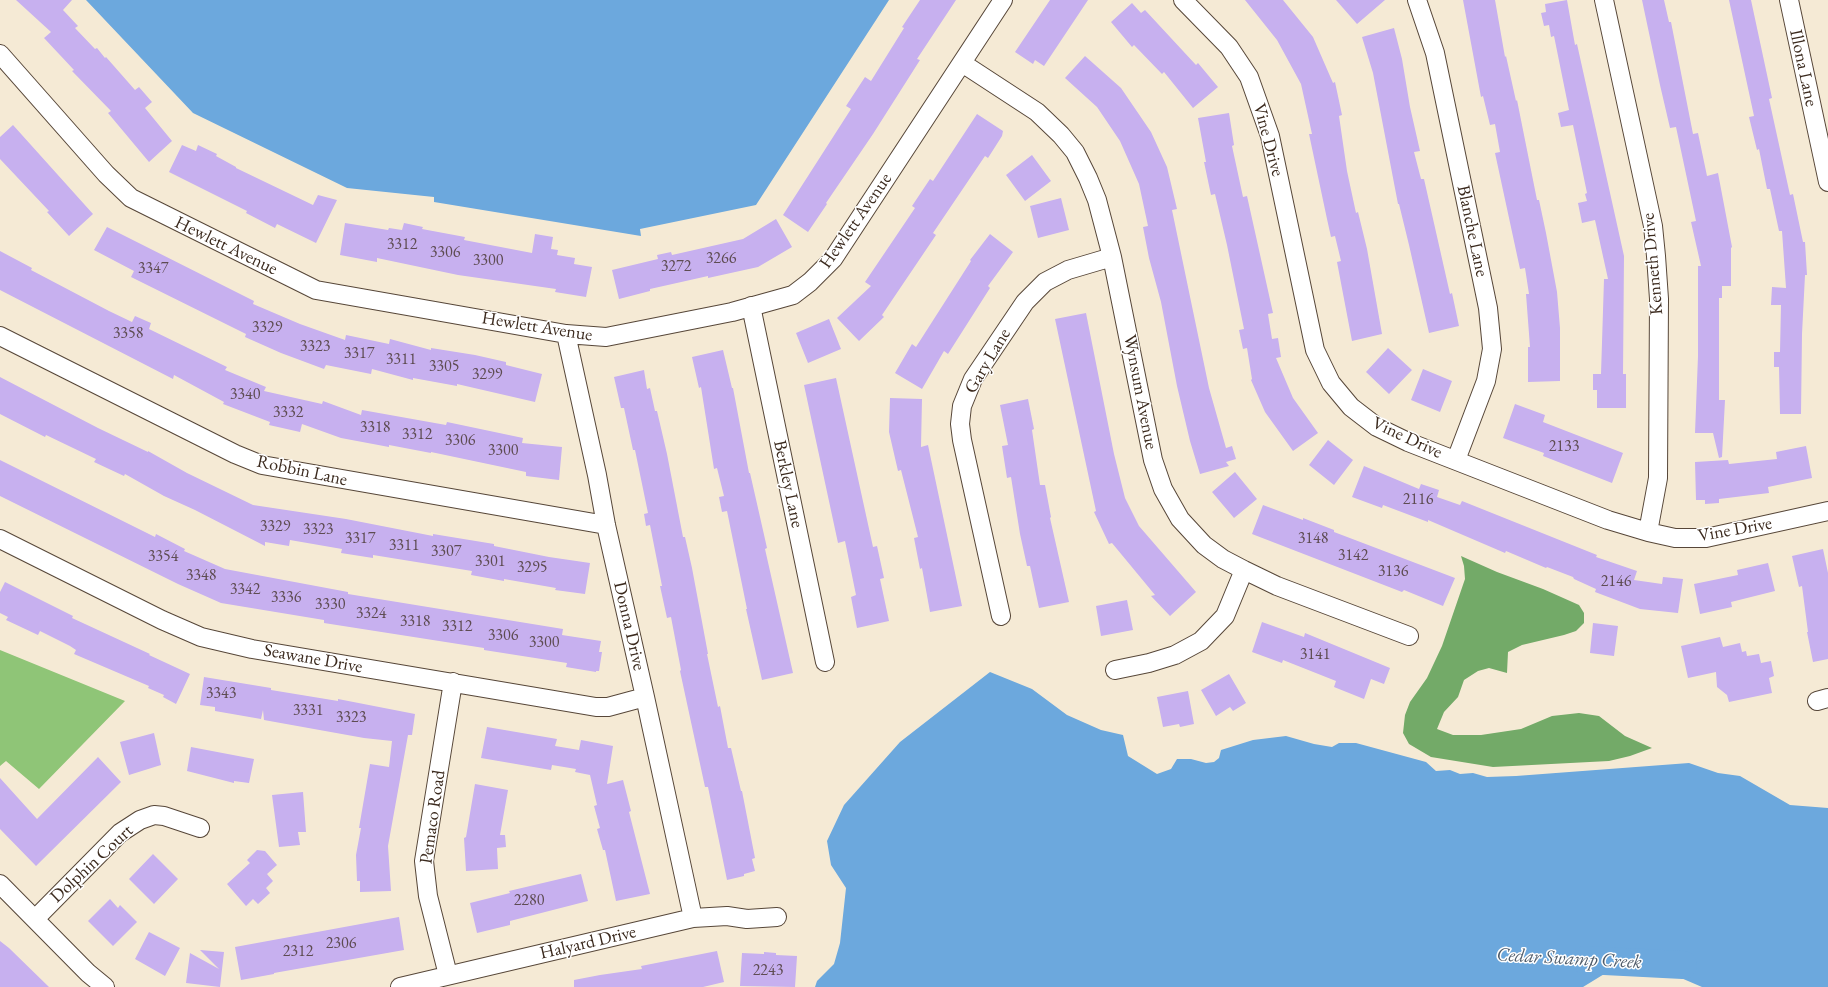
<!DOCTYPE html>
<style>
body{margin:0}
canvas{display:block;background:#f5ead5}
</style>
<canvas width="1828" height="987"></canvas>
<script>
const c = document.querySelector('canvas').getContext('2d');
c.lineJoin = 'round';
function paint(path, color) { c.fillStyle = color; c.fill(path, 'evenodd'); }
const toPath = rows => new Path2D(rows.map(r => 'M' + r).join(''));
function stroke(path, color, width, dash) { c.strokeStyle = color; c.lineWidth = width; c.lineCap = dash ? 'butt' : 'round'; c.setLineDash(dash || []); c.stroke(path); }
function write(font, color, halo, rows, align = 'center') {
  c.font = font + ' "EB Garamond",serif'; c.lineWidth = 3; c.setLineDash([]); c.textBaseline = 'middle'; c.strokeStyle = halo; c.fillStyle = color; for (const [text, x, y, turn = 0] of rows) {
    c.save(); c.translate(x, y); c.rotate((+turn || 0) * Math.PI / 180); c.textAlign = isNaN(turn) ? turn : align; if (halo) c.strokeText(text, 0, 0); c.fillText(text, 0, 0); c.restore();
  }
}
paint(toPath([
 [0,650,125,701,39,789,6,761,0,766]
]), '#8fc577');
paint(toPath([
 [1461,556,1497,572,1543,589,1579,605,1584,613,1584,623,1576,631,1564,635,1522,645,1508,652,1507,673,1489,668,1478,671,1464,680,1458,697,1444,712,1437,729,1453,735,1481,735,1521,729,1552,716,1579,713,1599,716,1625,736,1652,748,1630,756,1609,761,1493,767,1431,757,1409,744,1403,733,1405,715,1410,702,1427,678,1442,646,1465,579,1464,566]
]), '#73aa68');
paint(toPath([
 [86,0,889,0,756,205,640,229,641,236,434,202,434,197,347,188,193,113],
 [990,672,1032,689,1067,715,1101,730,1123,735,1128,756,1157,774,1171,769,1177,759,1191,759,1206,763,1214,762,1219,758,1221,750,1253,740,1286,736,1314,744,1332,747,1339,743,1356,743,1426,762,1436,771,1450,770,1460,774,1473,773,1487,777,1516,776,1689,763,1718,773,1740,776,1790,805,1828,808,1828,987,1702,987,1632,957,1583,987,815,987,817,981,834,964,840,943,846,888,831,865,827,841,844,805,900,742]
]), '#6ca8dd');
stroke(toPath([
 [1585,960,1683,965]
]), '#6ca8dd', 28);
paint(toPath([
 [16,0,72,0,63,10,78,26,75,28,95,49,97,48,105,58,106,57,135,90,139,87,152,102,145,108,172,141,149,162,108,113,111,111,72,71,74,70,44,38,51,32],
 [920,0,956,0,917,59,920,60,873,134,826,203,827,204,808,232,783,215,851,109,846,106,865,77,871,81,904,28,902,27],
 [1050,0,1088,0,1044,66,1035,60,1033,64,1015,52],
 [1245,0,1283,0,1313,37,1333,83,1335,82,1342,115,1339,116,1347,171,1356,213,1358,212,1367,249,1382,334,1352,341,1337,262,1341,261,1335,236,1331,237,1327,219,1309,134,1312,134,1301,84,1277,40],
 [1336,0,1385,0,1357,24],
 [1463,0,1495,0,1505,57,1506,56,1516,101,1517,100,1537,200,1539,200,1546,233,1557,292,1560,328,1560,381,1528,382,1528,347,1530,347,1526,294,1529,294,1525,268,1520,269,1495,153,1500,152,1495,124,1490,125,1483,96,1481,97],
 [1567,0,1575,45,1577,44,1624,256,1623,374,1626,374,1626,408,1597,408,1597,390,1593,390,1593,374,1601,374,1604,279,1608,279,1595,220,1582,223,1578,203,1587,201,1585,194,1587,193,1573,125,1561,127,1558,113,1569,110,1554,36,1551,37,1549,25,1544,26,1541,13,1546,12,1545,4],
 [1642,0,1664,0,1669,22,1671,22,1693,134,1698,133,1707,176,1718,173,1732,247,1731,248,1731,286,1722,286,1722,298,1719,298,1719,400,1725,400,1722,457,1719,458,1713,433,1695,433,1698,356,1698,266,1701,266,1691,222,1696,221,1676,127,1670,128,1660,85],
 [1729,0,1751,0,1772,98,1769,99,1790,195,1793,194,1803,242,1805,242,1807,275,1805,275,1802,334,1801,414,1780,414,1779,367,1774,367,1774,352,1780,352,1781,305,1771,305,1772,287,1786,288,1782,231,1779,231,1770,189,1767,189,1759,149,1757,150,1749,117,1754,116],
 [1132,3,1141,13,1145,10,1196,65,1198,63,1218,87,1193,108,1164,72,1162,74,1134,45,1132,47,1111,22],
 [1394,28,1402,59,1410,107,1420,151,1414,152,1421,179,1424,179,1450,294,1452,293,1459,326,1429,333,1409,245,1399,204,1398,204,1373,73,1362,37],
 [1085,56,1121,88,1151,132,1167,167,1177,209,1172,210,1209,388,1226,448,1232,446,1236,459,1226,462,1229,466,1200,474,1190,441,1177,386,1161,302,1149,258,1143,227,1148,226,1139,184,1120,141,1097,107,1065,78],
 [1229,113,1234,145,1232,146,1243,197,1247,196,1273,313,1268,314,1272,339,1278,338,1281,357,1276,358,1293,398,1318,433,1293,451,1265,412,1251,380,1252,379,1247,348,1243,349,1239,330,1244,329,1227,245,1215,194,1211,195,1204,162,1206,162,1198,118],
 [977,114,1003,131,1002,136,988,158,985,156,933,233,936,235,882,315,884,317,859,341,837,318,871,286,865,282,915,208,912,206,930,179,933,181],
 [13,125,93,214,69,236,47,212,49,211,0,159,0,137],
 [182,145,196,151,198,145,217,154,216,156,236,167,236,168,313,205,318,195,337,200,316,243,277,224,275,228,246,213,247,211,169,172],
 [1032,155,1051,181,1025,201,1006,175],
 [1061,198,1069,230,1038,238,1030,206],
 [776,219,792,247,758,267,708,278,708,276,650,289,650,291,619,299,612,270,658,259,657,255,671,252,672,255,743,239],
 [345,223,388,230,389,228,402,230,404,223,423,227,422,229,465,237,464,240,532,253,535,234,553,237,551,249,558,250,557,255,575,258,574,264,592,267,586,297,555,292,556,289,458,275,377,258,377,262,340,255],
 [107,227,254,301,253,304,300,324,345,340,346,335,389,344,390,339,431,350,431,348,475,355,506,362,506,365,542,374,535,402,457,384,457,386,413,378,413,380,372,369,371,374,326,365,324,369,281,353,245,337,246,334,131,277,134,271,94,250],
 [990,234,1013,252,988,286,990,288,948,354,944,351,922,389,895,373,912,344,916,347,971,261,970,260],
 [0,251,32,268,31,270,109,311,132,322,135,316,151,323,149,329,227,367,225,370,266,387,264,391,322,404,323,401,361,415,362,410,446,425,447,422,523,438,522,443,562,447,559,480,526,476,526,472,431,452,431,453,389,445,389,447,341,438,302,424,300,432,269,425,270,422,223,404,224,402,174,375,173,379,0,290],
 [1086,313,1114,454,1125,498,1139,526,1196,592,1170,616,1151,596,1155,595,1112,543,1109,544,1094,512,1096,511,1055,319],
 [829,319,841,349,808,363,796,333],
 [1388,348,1412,370,1389,394,1366,372],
 [723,350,732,388,733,388,749,473,750,473,760,517,767,548,765,549,793,673,762,680,746,609,747,609,727,511,722,512,719,497,724,496,717,468,714,469,701,387,699,388,692,357],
 [1423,369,1452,381,1440,412,1411,400],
 [644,370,647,389,650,388,655,411,657,411,667,454,683,537,685,537,692,568,708,654,707,654,718,707,720,706,728,748,731,748,741,791,742,791,755,858,752,859,755,871,744,874,744,876,727,880,708,787,705,787,680,671,681,670,671,617,667,618,660,586,662,586,650,525,646,526,644,514,648,513,635,450,633,450,624,408,621,408,614,377],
 [0,377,98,428,148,452,148,451,187,473,253,505,346,519,433,536,433,534,494,544,494,546,549,557,590,563,585,594,555,590,556,588,504,579,504,581,471,575,472,571,373,555,373,558,341,553,342,549,290,540,289,546,265,542,265,546,195,510,164,496,125,474,124,476,94,462,96,459,46,435,45,437,0,414],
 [836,378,873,547,877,546,884,578,880,579,889,621,857,628,851,597,856,595,845,541,838,543,804,385],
 [890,398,922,399,921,447,928,445,962,606,930,612,922,568,920,569,914,538,918,537,901,470,898,471,889,432],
 [1028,399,1034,429,1032,430,1040,485,1045,485,1051,517,1050,518,1069,602,1039,608,1030,566,1027,566,1020,534,1011,477,1007,478,1002,446,1008,445,1000,405],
 [1515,404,1545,415,1543,422,1623,453,1612,483,1543,456,1544,453,1503,438],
 [1328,440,1353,460,1334,485,1309,465],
 [1806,446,1812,478,1768,487,1769,493,1719,499,1719,503,1705,504,1705,500,1696,500,1695,462,1728,460,1729,464,1777,459,1776,452],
 [0,460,155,537,156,534,185,549,184,551,225,569,348,592,348,594,563,629,562,635,601,641,599,652,602,652,599,671,596,671,596,672,566,667,567,663,484,650,484,648,324,623,324,620,221,603,178,584,0,496],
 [1364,466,1419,489,1421,484,1439,490,1437,497,1460,505,1462,501,1597,555,1596,557,1637,571,1634,580,1662,584,1663,577,1683,579,1678,613,1640,609,1595,592,1596,589,1574,579,1573,577,1547,567,1546,568,1506,551,1505,553,1428,520,1428,522,1383,505,1382,508,1352,497],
 [1235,472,1257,499,1234,518,1212,492],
 [1263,505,1303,520,1303,518,1334,530,1334,532,1455,578,1443,606,1404,590,1402,592,1252,534],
 [1823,549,1828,573,1828,659,1813,662,1807,632,1808,632,1802,586,1799,587,1792,556],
 [1768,563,1775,591,1731,602,1732,607,1700,614,1694,584,1738,575,1737,570],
 [5,582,73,616,72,618,150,654,149,655,190,674,176,704,163,697,164,695,148,688,149,686,74,654,76,650,70,646,40,631,38,635,6,620,8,617,0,613,0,592],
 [1127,600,1133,630,1101,636,1096,606],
 [1262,622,1304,637,1305,633,1390,668,1384,684,1371,679,1364,699,1334,687,1336,681,1283,660,1282,663,1252,652],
 [1593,623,1618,626,1614,656,1590,653],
 [1720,637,1723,647,1740,643,1742,652,1746,651,1747,656,1759,654,1761,663,1771,661,1774,676,1769,678,1772,693,1729,702,1727,695,1717,687,1716,672,1688,678,1681,646],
 [1229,674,1246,703,1233,711,1230,707,1216,716,1201,690],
 [204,677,271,688,271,690,338,701,338,699,415,714,412,735,408,735,388,846,391,891,360,892,360,881,357,881,356,855,361,828,359,828,370,764,389,767,392,741,364,738,264,720,263,710,261,719,215,711,215,707,200,705],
 [1188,691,1194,724,1180,727,1179,724,1163,727,1157,697],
 [487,727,557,739,555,746,579,750,581,740,613,746,607,784,623,780,631,811,629,812,650,894,616,901,605,850,603,850,597,829,600,828,594,806,597,805,590,775,575,772,576,769,552,765,551,770,481,758],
 [154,733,161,765,129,775,120,742],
 [191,747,254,759,249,783,234,781,234,783,187,771],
 [98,757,121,782,36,866,0,829,0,778,37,819],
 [475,784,508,790,500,835,505,835,506,847,497,848,498,869,466,871,464,838,466,837],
 [303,792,306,832,298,832,300,845,279,847,272,795],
 [257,850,265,851,277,865,267,874,273,881,266,888,270,893,258,904,253,899,246,906,227,884,250,863,247,860],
 [153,854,178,879,154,904,129,879],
 [581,874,588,901,510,921,510,925,477,933,470,903,510,893,509,891],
 [110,899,118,908,120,905,137,922,113,946,88,921],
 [399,917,404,950,274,973,274,974,241,980,235,947],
 [149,932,180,948,165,976,135,959],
 [0,941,9,948,49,987,0,987],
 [200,950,224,952,220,987,186,983,190,953,219,969],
 [717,951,724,982,703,987,574,987,574,980,600,975,642,969,641,966],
 [764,952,776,953,776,955,797,956,795,987,740,986,742,953,764,954]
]), '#c7b0ef');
const street = toPath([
 [1183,0,1229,47,1249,77,1270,136,1315,350,1331,383,1351,407,1377,427,1408,442,1608,520,1648,532,1675,538,1706,538,1828,511],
 [1417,0,1435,53,1488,308,1492,349,1486,381,1456,460],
 [1604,0,1653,226,1656,256,1659,299,1658,478,1648,532],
 [1789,0,1828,182],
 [0,54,106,174,131,198,316,290,566,334,606,337,732,312,793,295,810,282,833,259,1003,0],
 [962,63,1037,112,1061,135,1075,152,1088,178,1097,200,1112,257,1153,460,1163,489,1180,519,1204,545,1223,559,1244,570,1277,586,1409,636],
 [751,306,825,662],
 [566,334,597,475,606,525,645,697,693,918],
 [0,336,235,454,262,465,606,525],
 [0,539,162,620,201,637,252,649,596,707,608,707,645,697],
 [1001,616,962,440,960,424,962,406,973,379,1025,302,1045,282,1068,270,1112,257],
 [1115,670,1149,663,1175,655,1201,641,1225,616,1244,570],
 [1817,701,1828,698],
 [0,884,88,973,105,987],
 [35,919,120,833,140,820,154,815,164,816,200,828],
 [448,975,428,896,424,861,453,682],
 [400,987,693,918,727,916,747,919,777,917]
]);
stroke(street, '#574739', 20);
stroke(street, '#fff', 18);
write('16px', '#5e4c52', null, [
 ["3312",402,245],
 ["3306",445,253],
 ["3266",721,259],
 ["3300",488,261],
 ["3272",676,267],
 ["3347",153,269],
 ["3329",267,328],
 ["3358",128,334],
 ["3323",315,347],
 ["3317",359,354],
 ["3311",401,360],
 ["3305",444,367],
 ["3299",487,375],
 ["3340",245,395],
 ["3332",288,413],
 ["3318",375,428],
 ["3312",417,435],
 ["3306",460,441],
 ["2133",1564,447],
 ["3300",503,451],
 ["2116",1418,500],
 ["3329",275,527],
 ["3323",318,530],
 ["3317",360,539],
 ["3148",1313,539],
 ["3311",404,546],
 ["3307",446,552],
 ["3142",1353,556],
 ["3354",163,557],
 ["3301",490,562],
 ["3295",532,568],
 ["3136",1393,572],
 ["3348",201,576],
 ["2146",1616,582],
 ["3342",245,590],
 ["3336",286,598],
 ["3330",330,605],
 ["3324",371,614],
 ["3318",415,622],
 ["3312",457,627],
 ["3306",503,636],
 ["3300",544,643],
 ["3141",1315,655],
 ["3343",221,694],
 ["3331",308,711],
 ["3323",351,718],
 ["2280",529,901],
 ["2306",341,944],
 ["2312",298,952],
 ["2243",768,971]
]);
write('18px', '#3b2a1e', '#fff', [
 ["Illona Lane",1803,68,78],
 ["Vine Drive",1268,140,75],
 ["Hewlett Avenue",856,221,-55],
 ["Blanche Lane",1472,231,78],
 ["Hewlett Avenue",226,246,26],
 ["Kenneth Drive",1653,264,-95],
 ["Hewlett Avenue",537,327,9],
 ["Gary Lane",988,361,-59],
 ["Wynsum Avenue",1140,392,79],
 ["Vine Drive",1407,438,25],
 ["Robbin Lane",302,471,12],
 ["Berkley Lane",788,484,78],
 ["Vine Drive",1735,530,-10],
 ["Donna Drive",629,626,77],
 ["Seawane Drive",313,659,10],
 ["Pemaco Road",433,817,-82],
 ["Dolphin Court",92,864,-43],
 ["Halyard Drive",588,943,-13]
]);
write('italic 19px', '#4f5c6a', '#fff', [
 ["Cedar Swamp Creek",1569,959,3]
]);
</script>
